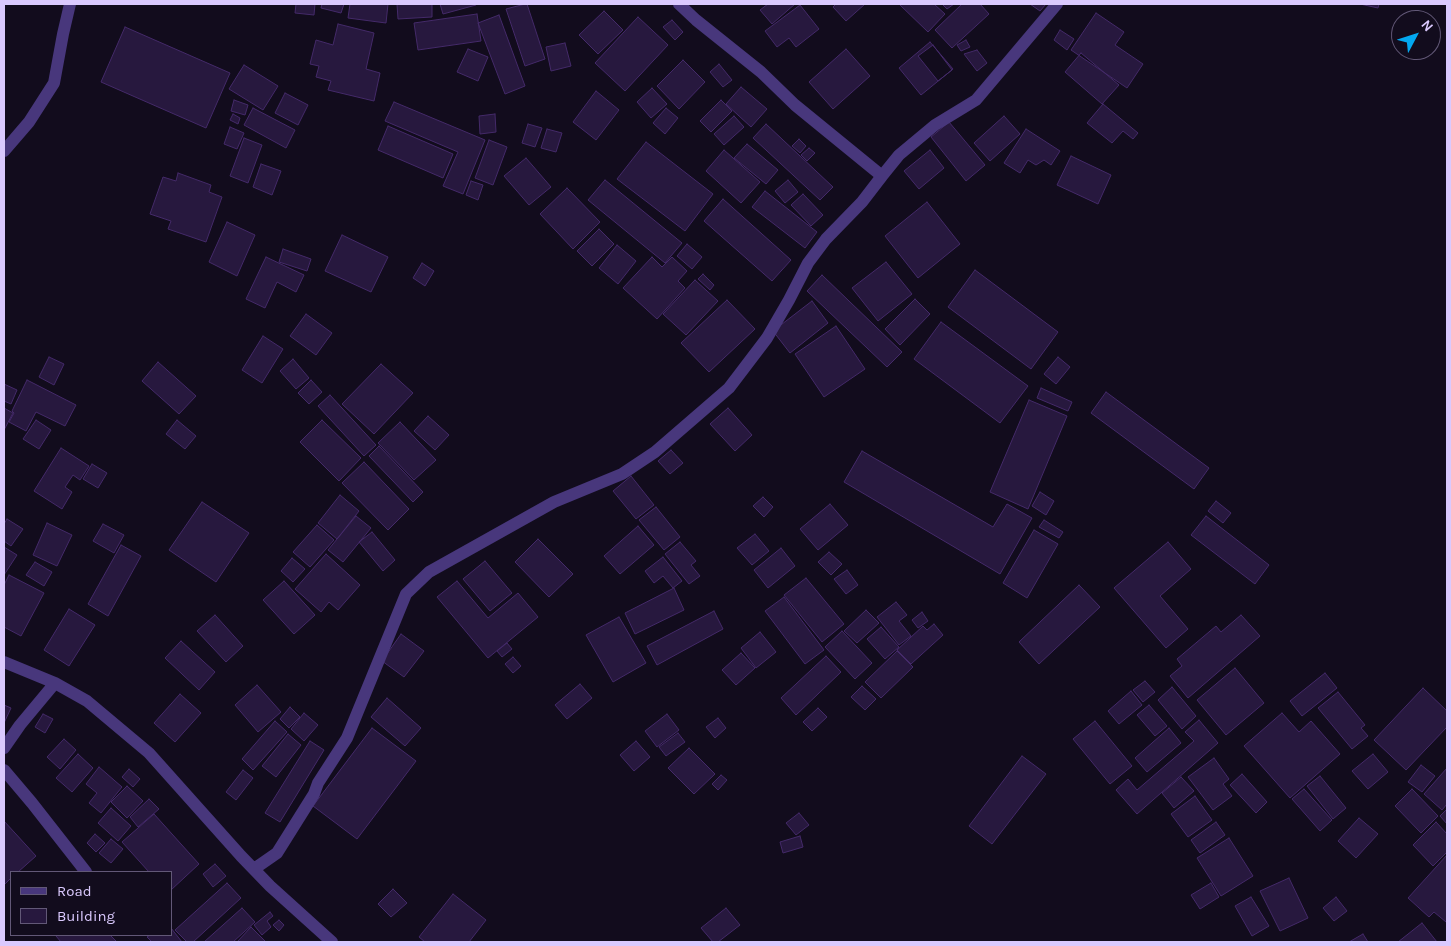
<!DOCTYPE html>
<style>
body{margin:0}
#map{position:relative;width:1451px;height:946px;overflow:hidden;background:#120c1d;font-family:Karla,sans-serif}
canvas{display:block}
.frame{position:absolute;inset:0;border:5px solid #dac9fe;pointer-events:none}
.legend{position:absolute;left:10px;top:871px;width:162px;height:65px;box-sizing:border-box;background:#120c1d;border:1px solid #625877;margin:0;padding:6px 9px;list-style:none;font-size:15px;color:#dac9fe}
.legend li{display:flex;align-items:center;gap:10px;height:25px}
.legend b{width:25px;border:1px solid #625877}
.north{position:absolute;left:1391px;top:10px;width:50px;height:50px;box-sizing:border-box;background:#120c1d;border:1px solid #625877;border-radius:50%;rotate:50deg;font-size:14px;font-weight:700;line-height:20px;text-align:center;color:#dac9fe}
.north::after{content:'';display:block;margin:auto;width:18px;height:22px;background:#03a8f0;clip-path:polygon(50% 0,100% 100%,50% 72%,0 100%)}
</style>
<div id="map">
<canvas width="1451" height="946"></canvas>
<div class="frame"></div>
<ul class="legend">
<li><b style="height:6px;background:#48377c"></b>Road</li>
<li><b style="height:14px;background:#27183e"></b>Building</li>
</ul>
<div class="north">N</div>
</div>
<script>
const c = document.querySelector('canvas').getContext('2d');
c.lineJoin = 'round';
function paint(path, color) { c.fillStyle = color; c.fill(path, 'evenodd'); }
const toPath = rows => new Path2D(rows.map(r => 'M' + r).join(''));
function stroke(path, color, width, dash) { c.strokeStyle = color; c.lineWidth = width; c.lineCap = dash ? 'butt' : 'round'; c.setLineDash(dash || []); c.stroke(path); }
const building = toPath([
 [296,4,315,4,314,15,295,13,296,4],
 [322,4,344,4,341,13,321,8,322,4],
 [350,4,388,4,386,23,348,18,350,4],
 [397,4,432,4,432,17,398,19,397,4],
 [440,4,476,4,476,5,443,14,440,4],
 [525,4,527,4,545,59,525,66,506,9,525,4],
 [768,4,795,4,772,24,760,10,768,4],
 [836,4,865,4,846,21,833,7,836,4],
 [899,4,934,4,945,14,928,32,899,4],
 [942,4,954,4,947,9,942,4],
 [962,4,980,4,989,14,952,48,935,30,962,4],
 [1030,4,1046,4,1040,11,1030,4],
 [1360,4,1379,4,1378,8,1360,4],
 [800,5,819,29,796,47,789,38,777,47,765,31,800,5],
 [604,11,623,30,598,54,579,35,604,11],
 [1096,13,1124,32,1115,45,1143,64,1127,88,1071,50,1096,13],
 [477,14,481,41,418,50,414,23,477,14],
 [499,15,525,86,505,94,478,23,499,15],
 [638,17,668,45,625,91,595,63,638,17],
 [672,20,683,32,675,40,663,27,672,20],
 [338,24,374,33,366,69,380,73,374,101,328,90,331,81,316,77,319,66,310,64,316,40,333,45,338,24],
 [125,27,230,73,206,128,101,82,125,27],
 [1060,30,1074,39,1067,50,1054,40,1060,30],
 [966,40,970,47,961,51,957,45,966,40],
 [930,42,953,69,921,95,899,68,930,42],
 [565,43,571,66,551,71,546,47,565,43],
 [933,45,952,70,938,81,918,56,933,45],
 [468,49,488,57,478,81,457,72,468,49],
 [846,49,870,76,833,109,809,82,846,49],
 [977,50,987,63,977,71,964,54,977,50],
 [1081,53,1119,85,1102,104,1065,72,1081,53],
 [683,60,705,82,679,109,657,86,683,60],
 [719,64,732,80,723,87,710,72,719,64],
 [244,65,278,86,263,110,229,89,244,65],
 [741,87,767,109,751,127,726,104,741,87],
 [652,88,667,104,651,118,637,102,652,88],
 [596,91,619,110,596,140,573,122,596,91],
 [285,93,308,105,298,125,275,113,285,93],
 [234,100,248,105,245,115,231,111,234,100],
 [721,100,732,111,711,132,700,121,721,100],
 [394,102,485,140,463,194,443,186,458,152,385,121,394,102],
 [1103,104,1138,133,1133,139,1123,131,1112,143,1087,123,1103,104],
 [253,108,295,130,286,148,244,125,253,108],
 [666,108,678,118,665,134,653,123,666,108],
 [233,114,240,118,238,124,230,120,233,114],
 [495,114,496,132,480,134,479,116,495,114],
 [734,116,744,127,724,145,714,134,734,116],
 [1004,116,1020,134,990,161,974,143,1004,116],
 [949,122,985,165,966,181,931,137,949,122],
 [528,124,542,128,535,147,522,143,528,124],
 [766,124,833,187,820,200,753,138,766,124],
 [388,126,453,154,443,178,378,150,388,126],
 [230,127,244,133,237,149,224,144,230,127],
 [547,129,562,133,556,152,541,148,547,129],
 [1026,129,1060,151,1051,165,1044,160,1036,165,1028,160,1020,173,1004,163,1026,129],
 [244,138,262,145,248,183,230,176,244,138],
 [799,139,806,146,800,153,792,146,799,139],
 [489,140,507,147,493,185,475,178,489,140],
 [646,142,713,194,685,231,617,179,646,142],
 [747,144,778,170,766,184,734,158,747,144],
 [809,148,815,153,807,161,801,155,809,148],
 [724,150,760,182,741,203,706,171,724,150],
 [930,150,944,168,919,189,904,171,930,150],
 [1071,156,1111,175,1098,204,1057,185,1071,156],
 [526,158,551,187,529,205,504,176,526,158],
 [261,164,281,171,272,195,253,187,261,164],
 [178,173,211,185,209,192,222,197,206,242,168,229,171,221,150,214,163,177,176,181,178,173],
 [605,180,682,243,665,263,588,200,605,180],
 [788,180,798,192,785,203,775,191,788,180],
 [471,181,483,185,478,200,466,195,471,181],
 [567,188,600,222,573,249,540,214,567,188],
 [765,191,817,232,805,248,752,207,765,191],
 [803,194,823,215,811,226,791,205,803,194],
 [723,199,791,260,772,281,704,221,723,199],
 [927,202,960,244,918,278,885,236,927,202],
 [227,222,255,235,237,276,209,262,227,222],
 [599,229,614,244,592,266,577,251,599,229],
 [342,235,388,257,371,292,325,271,342,235],
 [687,244,702,257,692,269,677,256,687,244],
 [617,245,636,261,618,284,599,268,617,245],
 [283,249,311,259,307,271,279,262,283,249],
 [266,257,304,275,296,292,277,282,265,308,246,299,266,257],
 [652,257,662,267,672,257,687,271,678,281,685,288,657,319,623,288,652,257],
 [886,262,912,294,878,321,852,288,886,262],
 [422,263,434,271,425,286,413,278,422,263],
 [975,270,1058,332,1031,369,948,307,975,270],
 [703,274,714,285,710,290,698,279,703,274],
 [822,275,902,352,887,367,807,291,822,275],
 [695,280,718,301,686,335,663,314,695,280],
 [915,299,930,314,900,345,885,329,915,299],
 [727,300,755,329,709,372,681,343,727,300],
 [812,301,828,323,790,353,773,331,812,301],
 [306,314,332,333,316,355,290,336,306,314],
 [941,322,1028,386,1000,423,914,359,941,322],
 [836,326,865,369,824,397,795,354,836,326],
 [263,336,283,349,262,383,242,370,263,336],
 [49,357,64,364,54,385,39,377,49,357],
 [1058,357,1070,367,1056,384,1044,374,1058,357],
 [293,359,309,378,296,389,280,371,293,359],
 [158,362,196,396,179,414,142,381,158,362],
 [381,364,413,393,374,434,342,404,381,364],
 [27,380,76,405,65,426,36,412,26,431,9,422,14,413,12,411,27,380],
 [311,380,322,392,309,404,298,393,311,380],
 [4,384,17,390,11,404,4,401,4,384],
 [1041,388,1072,402,1068,411,1037,398,1041,388],
 [1106,392,1209,468,1194,489,1091,413,1106,392],
 [330,395,376,445,364,456,318,406,330,395],
 [1029,400,1067,416,1028,509,990,492,1029,400],
 [4,408,13,413,4,430,4,408],
 [728,408,752,435,735,451,710,424,728,408],
 [428,416,449,435,435,450,414,431,428,416],
 [36,420,51,430,39,449,23,439,36,420],
 [177,420,196,436,185,449,166,434,177,420],
 [322,420,361,458,339,481,300,442,322,420],
 [400,422,436,460,414,480,378,443,400,422],
 [379,446,423,492,413,502,369,456,379,446],
 [61,448,89,466,80,480,73,475,65,487,72,492,62,509,34,491,61,448],
 [671,450,683,463,670,474,658,461,671,450],
 [862,451,993,527,1007,504,1032,518,1000,574,844,482,862,451],
 [364,462,409,509,388,530,342,483,364,462],
 [92,464,107,473,98,488,83,479,92,464],
 [631,476,654,505,636,519,613,491,631,476],
 [1040,492,1054,501,1046,515,1032,506,1040,492],
 [340,495,359,511,337,539,318,523,340,495],
 [763,497,773,507,764,517,753,506,763,497],
 [1216,501,1231,513,1223,523,1208,511,1216,501],
 [202,502,249,533,216,582,169,550,202,502],
 [830,504,848,525,818,550,800,529,830,504],
 [656,507,680,537,664,550,639,520,656,507],
 [356,516,371,528,343,562,328,550,356,516],
 [1206,516,1269,565,1255,584,1191,535,1206,516],
 [7,519,23,529,11,546,4,541,4,524,7,519],
 [1044,520,1063,532,1059,538,1039,527,1044,520],
 [47,523,72,535,57,566,33,555,47,523],
 [103,524,124,535,114,553,93,541,103,524],
 [317,525,334,540,310,567,293,552,317,525],
 [638,526,654,545,620,574,604,556,638,526],
 [1034,530,1058,544,1027,598,1003,583,1034,530],
 [372,532,395,560,383,571,359,542,372,532],
 [755,534,769,551,752,565,737,548,755,534],
 [538,539,573,574,549,597,515,562,538,539],
 [680,542,696,561,691,565,700,576,689,584,665,554,680,542],
 [1168,542,1191,569,1160,596,1188,629,1166,648,1114,588,1168,542],
 [121,545,141,556,108,616,88,604,121,545],
 [4,547,17,555,4,575,4,547],
 [781,548,795,566,768,588,754,570,781,548],
 [829,552,842,564,831,575,818,562,829,552],
 [326,554,360,585,338,610,329,602,321,612,295,589,326,554],
 [663,557,682,581,673,588,663,576,654,583,645,571,663,557],
 [292,558,305,569,293,582,281,571,292,558],
 [485,561,512,593,490,611,463,579,485,561],
 [35,562,52,572,44,586,26,575,35,562],
 [847,570,858,585,846,594,834,579,847,570],
 [9,575,44,593,21,636,4,627,4,585,9,575],
 [806,578,844,624,822,642,784,595,806,578],
 [284,581,315,615,294,634,263,600,284,581],
 [457,581,488,618,518,593,538,617,488,658,437,597,457,581],
 [1079,585,1100,607,1039,664,1019,642,1079,585],
 [674,588,684,610,635,634,625,613,674,588],
 [784,597,824,650,805,664,765,611,784,597],
 [896,602,907,615,899,621,911,636,899,645,877,617,896,602],
 [69,609,95,625,69,666,44,650,69,609],
 [866,610,879,623,857,643,844,631,866,610],
 [714,611,723,629,657,665,647,646,714,611],
 [922,612,928,621,918,628,912,620,922,612],
 [215,615,243,646,226,662,197,631,215,615],
 [1241,615,1260,636,1188,698,1170,676,1182,666,1177,659,1216,626,1221,632,1241,615],
 [619,617,646,663,613,682,586,635,619,617],
 [934,624,943,635,911,664,897,650,923,626,927,630,934,624],
 [881,627,899,647,885,659,867,639,881,627],
 [842,631,872,663,855,679,825,647,842,631],
 [760,632,776,652,756,668,741,648,760,632],
 [401,634,424,651,404,677,382,661,401,634],
 [181,641,215,672,199,690,165,658,181,641],
 [507,643,512,649,502,657,497,651,507,643],
 [897,651,913,667,881,698,865,682,897,651],
 [741,653,755,668,736,685,722,670,741,653],
 [826,656,841,672,796,715,781,698,826,656],
 [513,657,521,666,513,673,505,664,513,657],
 [1235,668,1264,703,1226,735,1197,700,1235,668],
 [1325,673,1337,688,1302,716,1290,701,1325,673],
 [1145,681,1155,692,1143,702,1133,690,1145,681],
 [580,684,592,698,567,719,555,705,580,684],
 [257,685,281,712,258,732,235,705,257,685],
 [862,686,876,699,865,710,851,697,862,686],
 [1172,687,1196,716,1182,729,1158,700,1172,687],
 [1423,688,1447,711,1447,727,1406,770,1374,740,1423,688],
 [1131,691,1142,705,1119,724,1108,711,1131,691],
 [1338,692,1365,725,1361,728,1368,736,1352,749,1318,708,1338,692],
 [180,694,201,713,175,742,154,723,180,694],
 [387,698,421,728,405,746,371,717,387,698],
 [4,705,11,708,4,723,4,705],
 [1149,705,1167,726,1155,736,1137,715,1149,705],
 [290,707,300,717,289,728,280,719,290,707],
 [818,708,827,717,812,731,803,722,818,708],
 [304,713,318,725,304,741,291,729,304,713],
 [1282,713,1299,732,1311,721,1340,754,1290,798,1244,746,1282,713],
 [43,714,53,719,45,733,35,727,43,714],
 [667,714,679,730,657,747,645,731,667,714],
 [718,718,726,728,715,738,706,727,718,718],
 [1199,720,1218,743,1137,814,1116,790,1128,779,1137,790,1194,741,1185,732,1199,720],
 [275,721,287,732,253,770,242,759,275,721],
 [1095,721,1132,766,1110,784,1073,739,1095,721],
 [372,728,416,761,357,839,313,806,372,728],
 [1169,728,1181,743,1147,772,1135,758,1169,728],
 [678,733,685,742,666,756,659,747,678,733],
 [288,734,301,745,276,777,262,766,288,734],
 [64,739,76,750,60,769,47,757,64,739],
 [310,741,324,750,280,822,265,813,310,741],
 [636,741,650,757,634,771,620,755,636,741],
 [689,748,715,774,694,794,668,768,689,748],
 [78,754,93,768,72,792,56,778,78,754],
 [1373,754,1388,772,1368,789,1352,771,1373,754],
 [1022,756,1046,774,992,844,969,826,1022,756],
 [1214,758,1229,779,1223,784,1232,796,1213,810,1188,777,1214,758],
 [1421,765,1435,776,1422,792,1408,782,1421,765],
 [99,767,122,787,101,813,89,803,97,793,86,784,99,767],
 [1447,768,1447,804,1442,810,1424,794,1447,768],
 [129,769,140,779,133,787,122,777,129,769],
 [243,770,253,778,236,800,226,792,243,770],
 [1242,774,1267,802,1256,813,1230,785,1242,774],
 [721,775,727,780,718,790,712,784,721,775],
 [1320,776,1346,808,1333,819,1307,786,1320,776],
 [1181,777,1194,791,1174,808,1162,793,1181,777],
 [127,786,143,801,127,818,111,802,127,786],
 [1304,789,1332,820,1320,831,1292,799,1304,789],
 [1412,789,1438,816,1421,833,1395,806,1412,789],
 [1195,796,1212,820,1188,837,1171,814,1195,796],
 [149,799,159,809,138,827,130,817,149,799],
 [111,808,131,826,118,841,98,823,111,808],
 [1447,809,1447,824,1440,816,1447,809],
 [799,813,809,825,796,835,786,823,799,813],
 [154,814,199,864,171,890,171,872,149,872,122,842,154,814],
 [1359,818,1378,834,1356,858,1338,841,1359,818],
 [4,821,36,856,18,872,11,872,11,878,4,885,4,821],
 [1216,822,1225,835,1200,853,1191,840,1216,822],
 [1436,822,1447,834,1447,852,1433,866,1413,845,1436,822],
 [95,834,105,843,96,852,87,843,95,834],
 [800,836,803,847,783,853,780,842,800,836],
 [1229,838,1253,876,1221,896,1197,858,1229,838],
 [111,839,123,849,111,863,99,853,111,839],
 [1447,855,1447,921,1446,922,1434,912,1429,917,1408,898,1447,855],
 [215,864,226,876,213,887,203,874,215,864],
 [1289,878,1308,918,1280,931,1260,891,1289,878],
 [227,883,241,898,193,942,187,942,175,930,227,883],
 [1211,883,1219,897,1200,909,1191,895,1211,883],
 [393,889,407,903,391,917,378,904,393,889],
 [453,894,486,920,469,942,425,942,419,937,453,894],
 [1251,897,1269,926,1252,936,1235,906,1251,897],
 [1336,897,1347,911,1334,921,1323,908,1336,897],
 [242,908,255,922,233,942,204,942,242,908],
 [726,908,740,925,718,942,713,942,701,928,726,908],
 [270,912,273,916,267,921,271,927,262,935,254,925,270,912],
 [279,920,284,925,279,931,273,925,279,920],
 [1422,923,1437,942,1398,942,1422,923],
 [251,927,266,942,237,942,251,927],
 [171,928,182,942,152,942,147,937,150,935,171,935,171,928],
 [1363,934,1368,942,1349,942,1363,934],
 [58,935,110,935,117,942,61,942,56,936,58,935]
]);
paint(building, '#27183e');
stroke(building, '#442a69', 1);
stroke(toPath([
 [4,151,29,122,54,83,63,34,70,4],
 [882,176,899,155,935,125,976,100,1057,4],
 [4,662,55,683,87,701,149,753,241,856,270,886,332,942],
 [4,748,20,725,55,683],
 [4,770,32,803,86,872],
 [254,869,277,853,314,794,318,783,347,738,406,594,429,572,554,502,622,474,655,452,729,388,767,338,789,300,808,263,826,239,862,202,882,176,795,105,761,72,696,20,679,4]
]), '#48377c', 12);
</script>
